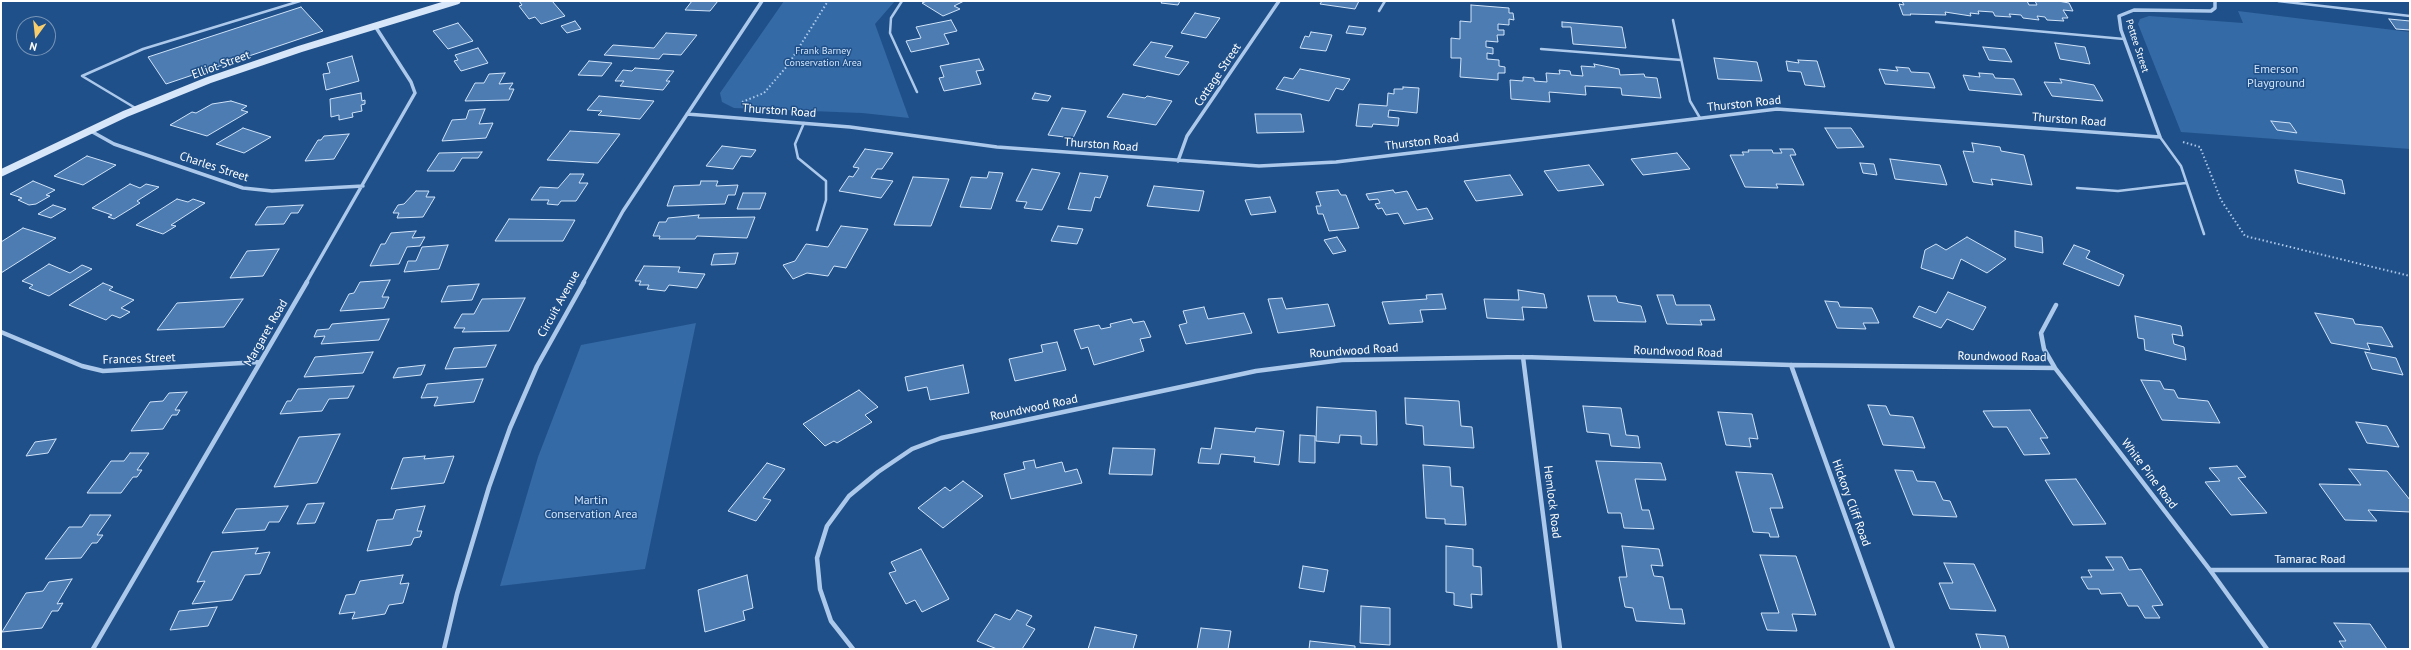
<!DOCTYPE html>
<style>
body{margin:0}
#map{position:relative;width:2411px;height:650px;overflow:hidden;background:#205089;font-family:"PT Sans",sans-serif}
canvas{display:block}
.frame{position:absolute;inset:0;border:2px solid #fff;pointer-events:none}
.north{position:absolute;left:16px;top:16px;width:40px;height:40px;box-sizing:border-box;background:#205089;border:1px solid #7996b8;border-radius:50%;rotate:195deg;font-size:11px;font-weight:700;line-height:16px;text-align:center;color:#fff}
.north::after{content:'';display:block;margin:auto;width:14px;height:18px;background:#f8cd6c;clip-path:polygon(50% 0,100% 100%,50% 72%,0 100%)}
</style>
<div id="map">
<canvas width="2411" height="650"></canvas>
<div class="frame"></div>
<div class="north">N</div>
</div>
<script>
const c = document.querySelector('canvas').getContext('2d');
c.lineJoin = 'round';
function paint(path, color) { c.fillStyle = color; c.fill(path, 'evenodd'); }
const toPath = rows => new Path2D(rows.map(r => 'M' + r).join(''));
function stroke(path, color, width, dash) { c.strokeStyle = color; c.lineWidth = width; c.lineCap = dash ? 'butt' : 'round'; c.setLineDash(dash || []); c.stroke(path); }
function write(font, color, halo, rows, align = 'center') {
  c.font = font + ' "PT Sans",sans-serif'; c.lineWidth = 3; c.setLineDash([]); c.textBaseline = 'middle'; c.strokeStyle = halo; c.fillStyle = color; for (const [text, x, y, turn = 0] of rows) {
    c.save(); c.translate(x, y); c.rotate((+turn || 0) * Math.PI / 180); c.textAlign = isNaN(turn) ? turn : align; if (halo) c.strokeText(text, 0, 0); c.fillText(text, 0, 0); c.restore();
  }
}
paint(toPath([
 [784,1,895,1,875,24,909,118,862,113,734,108,722,102,720,93],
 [2238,11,2410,32,2410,149,2181,132,2138,24,2140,19,2149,16,2243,23],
 [696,323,645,569,500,586,538,457,581,345]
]), '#346aa6');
const building = toPath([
 [519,1,552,1,565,16,541,24,535,17,529,19,519,6,522,5,519,1],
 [692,1,718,1,710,11,685,10,692,1],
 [927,1,964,1,954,6,960,9,943,16,922,3,927,1],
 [1162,1,1180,1,1178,5,1161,3,1162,1],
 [1322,1,1359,1,1355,9,1320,4,1322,1],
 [1902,1,2027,1,2029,5,2037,5,2035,1,2058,1,2069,3,2073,11,2063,10,2068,18,2062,18,2064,21,2047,20,2045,17,2037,16,2039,20,2023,18,2021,15,2009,14,2011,17,1995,16,1993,12,1978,11,1979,14,1970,13,1971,16,1945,12,1946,15,1910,14,1911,15,1903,15,1899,4,1904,5,1902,1],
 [1471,5,1509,8,1509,13,1513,13,1514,20,1509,19,1509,25,1498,24,1498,30,1504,30,1504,35,1497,35,1498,42,1486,41,1486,47,1493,48,1493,54,1487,53,1487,59,1499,60,1499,66,1505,67,1505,73,1498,73,1498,80,1460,77,1461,58,1451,58,1451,38,1460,39,1460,21,1471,22,1471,5],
 [301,7,323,31,166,84,148,57,301,7],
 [1195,13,1220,18,1206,38,1181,33,1195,13],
 [2389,19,2410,21,2410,30,2396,29,2389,19],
 [951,20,957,31,944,34,949,44,911,52,906,41,921,38,916,27,951,20],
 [575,21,581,29,567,33,561,26,575,21],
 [1562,22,1622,27,1626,48,1573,44,1571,27,1562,27,1562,22],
 [458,23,473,41,448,49,433,31,458,23],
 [1349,26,1366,28,1363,35,1346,33,1349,26],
 [1311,32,1332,35,1326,51,1300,48,1305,36,1309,37,1311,32],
 [666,33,697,35,681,55,663,54,659,59,604,55,613,45,654,48,666,33],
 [1151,42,1173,46,1165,57,1189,62,1179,75,1133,65,1151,42],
 [2055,43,2085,47,2090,64,2060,59,2055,43],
 [1983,47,2005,49,2012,62,1989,60,1983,47],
 [478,48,488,63,461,71,454,61,458,60,455,55,478,48],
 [352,56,359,81,326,90,323,74,330,73,327,63,352,56],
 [1714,58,1757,62,1762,81,1718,79,1714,58],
 [979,59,984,70,976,71,981,84,944,91,939,78,944,77,940,66,979,59],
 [1798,60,1817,61,1825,87,1805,85,1801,72,1788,71,1786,61,1799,63,1798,60],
 [589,61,612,63,602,76,578,75,589,61],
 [1594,64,1619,69,1620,75,1644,74,1645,77,1657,78,1661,98,1622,95,1621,88,1585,86,1586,95,1549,92,1550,102,1511,99,1510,80,1523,81,1523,77,1534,78,1534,81,1547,82,1546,73,1560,74,1559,70,1570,71,1571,75,1583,76,1581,66,1595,67,1594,64],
 [1896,67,1909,68,1911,72,1929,73,1935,88,1885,84,1879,69,1898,71,1896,67],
 [635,68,674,71,666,81,670,81,663,90,620,86,624,81,615,81,623,70,632,71,635,68],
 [1300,69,1350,79,1343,90,1336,88,1329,101,1276,89,1284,77,1293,79,1300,69],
 [505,73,499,84,513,83,509,89,514,89,509,100,465,101,475,83,484,83,489,74,505,73],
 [1979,73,1993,74,1995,78,2014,79,2022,95,1969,90,1963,75,1980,77,1979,73],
 [2060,79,2094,85,2103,101,2052,96,2044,82,2062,83,2060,79],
 [1403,87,1419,88,1417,113,1389,110,1388,117,1399,118,1398,126,1373,124,1372,127,1356,126,1359,104,1387,106,1388,93,1394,94,1394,89,1403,89,1403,87],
 [361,93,362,101,365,100,365,104,361,105,362,111,352,113,353,117,339,120,339,115,331,117,330,99,361,93],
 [1035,93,1051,96,1048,101,1032,99,1035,93],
 [1123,94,1145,98,1147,96,1172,101,1156,125,1107,117,1123,94],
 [599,96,654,101,640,119,598,115,602,111,587,110,599,96],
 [231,101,247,106,241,110,248,112,207,136,170,125,192,112,196,113,212,104,231,101],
 [1062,108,1086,111,1073,138,1048,135,1062,108],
 [485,109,479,124,493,123,486,138,442,141,452,120,466,119,469,110,485,109],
 [1255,114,1301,114,1304,132,1257,133,1255,114],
 [2271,121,2290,123,2297,133,2277,130,2271,121],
 [243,128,271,137,244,153,216,144,243,128],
 [1825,128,1851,128,1864,147,1837,148,1825,128],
 [570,131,620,134,598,163,547,160,570,131],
 [349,134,334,159,305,161,318,140,321,140,324,136,349,134],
 [1972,143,2000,147,2001,151,2024,155,2032,185,1991,179,1993,185,1973,182,1963,151,1974,152,1972,143],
 [722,146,756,150,751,157,741,156,733,169,706,166,722,146],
 [865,149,893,153,882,169,877,169,871,178,893,181,881,198,839,191,849,176,853,177,859,168,853,167,865,149],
 [1780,149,1793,149,1796,155,1790,155,1804,185,1776,184,1778,188,1745,187,1730,155,1744,155,1742,152,1749,152,1748,150,1772,150,1773,153,1782,153,1780,149],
 [482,152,478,158,462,158,454,171,427,171,439,153,482,152],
 [1677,153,1690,169,1643,175,1631,159,1677,153],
 [87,156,116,165,83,185,54,176,87,156],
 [1890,159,1940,165,1947,185,1895,179,1890,159],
 [1860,163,1874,164,1877,175,1863,173,1860,163],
 [1589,165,1604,185,1558,191,1544,171,1589,165],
 [1032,169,1060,173,1042,210,1024,208,1027,202,1016,201,1032,169],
 [2295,170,2342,180,2345,194,2298,183,2295,170],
 [989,172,1003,173,991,209,960,207,971,177,987,178,989,172],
 [1080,173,1108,176,1100,198,1095,197,1091,211,1068,209,1080,173],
 [570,174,584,174,579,183,588,183,576,201,561,201,558,205,547,204,549,200,531,200,540,187,558,188,570,174],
 [1510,175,1523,195,1476,201,1464,181,1510,175],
 [913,177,949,179,931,226,894,225,913,177],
 [33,181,55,190,46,195,50,196,36,204,29,205,18,200,22,198,10,194,33,181],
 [701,181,718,181,716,186,738,185,735,195,728,195,725,204,667,206,674,186,700,185,701,181],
 [130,184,140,188,146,184,159,187,137,201,140,203,114,219,108,217,112,215,92,208,130,184],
 [1154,186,1204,191,1199,211,1147,206,1154,186],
 [1338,190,1341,195,1346,195,1359,228,1329,231,1323,214,1318,214,1316,206,1321,206,1316,192,1338,190],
 [1393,190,1395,193,1407,191,1417,210,1427,208,1433,219,1404,224,1398,213,1386,215,1382,208,1378,209,1375,204,1380,203,1378,199,1369,200,1366,194,1393,190],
 [416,191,429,191,426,197,435,197,423,217,397,218,399,213,393,213,398,205,404,204,416,191],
 [743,193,766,193,760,209,737,209,743,193],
 [1270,197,1276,212,1251,215,1245,200,1270,197],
 [177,199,188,202,193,199,205,203,171,225,176,226,163,234,136,225,177,199],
 [53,205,66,209,51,218,38,214,53,205],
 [303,205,298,213,291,213,284,224,255,225,267,207,303,205],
 [699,215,698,218,755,217,747,238,697,236,695,239,659,239,660,236,653,236,659,222,666,222,668,218,699,215],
 [509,219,575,220,563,241,495,241,509,219],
 [841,226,868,229,846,268,834,266,828,276,807,273,793,279,783,265,795,261,806,244,828,247,841,226],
 [1058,226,1083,229,1077,244,1051,241,1058,226],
 [23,228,56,238,1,273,1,242,23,228],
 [416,231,412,238,425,237,420,246,407,247,399,264,370,266,381,244,385,244,391,233,416,231],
 [2015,231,2042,237,2043,253,2015,247,2015,231],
 [1337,237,1346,251,1333,254,1324,240,1337,237],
 [1967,237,2006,259,1987,273,1961,259,1953,279,1921,268,1925,250,1936,244,1946,250,1967,237],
 [448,245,439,269,404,272,408,261,416,261,422,247,448,245],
 [2074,245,2090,251,2086,258,2124,275,2119,286,2063,264,2074,245],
 [279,249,263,276,230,278,247,251,279,249],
 [738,253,735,264,711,265,714,254,738,253],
 [49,264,70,273,82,265,92,269,49,296,29,288,33,285,22,281,49,264],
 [644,266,680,267,678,272,705,274,697,288,669,285,665,291,647,289,649,285,639,285,641,281,635,281,644,266],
 [390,280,382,297,389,297,384,308,340,311,349,294,354,293,360,282,390,280],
 [103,283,113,287,109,290,134,300,121,308,130,312,120,318,112,315,106,320,69,305,103,283],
 [479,284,472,300,441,302,448,286,479,284],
 [1518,290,1544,294,1547,308,1522,307,1524,320,1487,318,1484,299,1519,300,1518,290],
 [1948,292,1986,307,1973,330,1947,319,1941,328,1913,317,1919,306,1936,313,1948,292],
 [1442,294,1446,309,1420,310,1423,322,1389,324,1382,302,1427,299,1426,295,1442,294],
 [1657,295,1673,295,1676,305,1710,305,1715,320,1700,320,1702,325,1667,324,1657,295],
 [1588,296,1616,296,1618,302,1641,306,1646,322,1594,321,1588,296],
 [525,298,509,331,462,332,465,328,454,328,462,314,474,314,482,299,525,298],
 [1282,298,1286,309,1328,304,1335,326,1278,333,1268,299,1282,298],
 [243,299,224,327,157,330,177,303,243,299],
 [1825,301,1838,302,1840,307,1872,308,1879,323,1863,323,1866,329,1837,328,1825,301],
 [1204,307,1208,319,1244,313,1252,333,1186,344,1179,325,1187,323,1183,311,1204,307],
 [2315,313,2353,319,2355,324,2382,327,2393,347,2367,343,2370,350,2331,343,2315,313],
 [2135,316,2181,326,2183,336,2172,334,2174,344,2184,347,2186,360,2145,350,2144,339,2138,338,2135,316],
 [389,319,379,340,321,344,325,336,314,337,317,330,329,329,332,324,389,319],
 [1131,319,1133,323,1144,321,1151,337,1140,339,1144,351,1094,365,1088,347,1081,349,1074,330,1099,325,1101,329,1111,327,1110,324,1131,319],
 [1057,342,1066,370,1015,381,1009,359,1043,352,1041,345,1057,342],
 [496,345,486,367,445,369,454,348,496,345],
 [373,352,363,373,304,377,315,357,373,352],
 [2365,352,2396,358,2403,375,2372,369,2365,352],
 [425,365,421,375,393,378,398,368,425,365],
 [963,365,969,393,930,400,927,387,908,391,905,377,963,365],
 [483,379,474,402,434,406,438,397,421,398,427,384,483,379],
 [2141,380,2160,381,2164,389,2174,390,2178,398,2208,401,2220,423,2162,420,2141,380],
 [354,386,348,398,329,399,322,411,280,414,287,401,291,401,298,389,354,386],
 [859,390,878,407,865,415,872,422,837,443,834,441,825,446,803,424,859,390],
 [187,392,175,410,180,410,177,415,172,415,163,429,131,431,150,402,163,401,169,393,187,392],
 [1405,398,1459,401,1461,426,1472,427,1474,448,1424,445,1423,426,1406,424,1405,398],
 [1868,405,1886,406,1890,415,1913,417,1925,448,1883,445,1868,405],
 [1583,406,1621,408,1626,435,1638,436,1640,448,1611,446,1609,434,1587,432,1583,406],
 [1317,407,1376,411,1377,445,1361,444,1361,436,1340,435,1339,443,1316,441,1317,407],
 [2030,410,2048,438,2040,438,2050,454,2024,455,2007,427,1993,427,1983,411,2030,410],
 [1718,412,1752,414,1758,439,1749,438,1751,447,1726,445,1718,412],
 [2356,422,2387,426,2399,447,2367,443,2356,422],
 [1215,428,1255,432,1256,428,1284,431,1279,465,1254,462,1255,457,1221,454,1219,464,1198,463,1201,448,1211,449,1215,428],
 [340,434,317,483,274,487,299,437,340,434],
 [1300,435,1315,436,1315,463,1299,462,1300,435],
 [56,439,48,453,26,456,35,442,56,439],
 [1113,448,1155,449,1152,475,1109,474,1113,448],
 [130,453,149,453,137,470,142,470,137,477,133,477,121,493,87,493,111,461,124,461,130,453],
 [425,456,424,459,454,456,444,483,391,489,403,458,425,456],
 [1034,460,1036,468,1062,462,1065,472,1077,469,1082,483,1011,499,1004,474,1025,469,1023,462,1034,460],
 [1596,461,1661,463,1666,480,1635,479,1642,510,1649,510,1654,529,1624,528,1621,513,1608,513,1596,461],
 [767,463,785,469,763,498,771,500,756,521,728,511,767,463],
 [1423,465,1450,467,1451,486,1463,487,1466,525,1445,524,1445,519,1426,518,1423,465],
 [2237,466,2246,477,2238,478,2267,513,2231,515,2205,482,2220,481,2209,468,2237,466],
 [2349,469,2387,471,2410,500,2410,512,2368,510,2377,521,2345,520,2319,484,2361,485,2349,469],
 [1895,470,1913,471,1917,481,1935,482,1943,500,1950,501,1957,517,1913,515,1895,470],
 [1736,472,1772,474,1783,508,1770,508,1779,537,1770,537,1769,533,1753,532,1736,472],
 [2076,479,2106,524,2073,525,2045,480,2076,479],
 [963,481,983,496,943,528,918,508,945,487,950,491,963,481],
 [324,503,315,523,297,524,307,504,324,503],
 [288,506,279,522,269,522,265,530,222,533,236,509,288,506],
 [425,506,417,531,422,531,420,537,414,538,411,545,367,551,377,520,393,519,396,510,425,506],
 [90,515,111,515,97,535,103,535,97,543,92,543,81,558,45,559,69,527,82,527,90,515],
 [1446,546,1473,549,1473,566,1481,567,1482,595,1471,594,1472,608,1454,605,1454,593,1446,592,1446,546],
 [1622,546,1659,549,1663,566,1651,565,1654,576,1663,577,1670,609,1682,609,1685,624,1636,621,1633,608,1625,607,1619,577,1627,577,1622,546],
 [258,548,255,554,270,552,260,574,245,575,232,600,192,604,205,581,197,582,212,552,258,548],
 [921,549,949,599,922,612,915,600,906,604,889,573,896,571,891,562,921,549],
 [1760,555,1796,556,1816,615,1792,614,1797,631,1767,630,1761,613,1779,613,1760,555],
 [2106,557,2122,557,2129,570,2141,569,2163,605,2152,606,2160,618,2145,618,2138,606,2128,606,2121,593,2101,594,2099,589,2088,589,2081,577,2092,577,2088,570,2114,570,2106,557],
 [1944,563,1974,564,1996,611,1950,609,1939,583,1953,583,1944,563],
 [1303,566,1328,570,1324,592,1299,588,1303,566],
 [403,575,400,584,409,583,403,603,389,605,385,614,352,619,355,612,339,614,346,595,355,594,360,581,403,575],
 [747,575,753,608,743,611,745,620,705,632,698,590,747,575],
 [72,579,57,604,63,603,58,611,52,611,42,628,2,632,26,593,43,591,49,582,72,579],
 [1361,606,1390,608,1390,645,1360,643,1361,606],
 [217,607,208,626,170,630,179,611,217,607],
 [1017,610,1032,616,1026,625,1035,629,1022,649,997,649,977,641,995,614,1010,620,1017,610],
 [2334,623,2370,624,2387,649,2344,649,2339,641,2346,641,2334,623],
 [1095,627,1137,635,1133,649,1088,649,1095,627],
 [1201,628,1231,631,1228,649,1197,649,1201,628],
 [1976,634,2005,636,2009,649,1981,649,1976,634],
 [1310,641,1355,646,1355,649,1309,649,1310,641]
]);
paint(building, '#4d7cb2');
stroke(building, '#d0e3f8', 1);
stroke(toPath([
 [742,102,764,93,788,65,828,1],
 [2183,142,2200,147,2221,200,2245,236,2410,276]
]), '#acc9eb', 2, [1.5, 2.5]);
stroke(toPath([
 [902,1,891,18,890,33,917,92],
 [2278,1,2410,16],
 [1379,11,1385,1],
 [1673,20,1690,101,1700,118],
 [1936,22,2124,39],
 [1541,49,1681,60],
 [137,109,82,76,143,49,300,1],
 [804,123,795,144,798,158,826,181,826,200,817,230],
 [2160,137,2181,166,2204,234],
 [2077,188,2118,191,2186,183]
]), '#acc9eb', 2.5);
stroke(toPath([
 [687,114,850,127,997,147,1259,166,1336,162,1777,109,2160,137,2121,30,2119,16,2134,10,2211,11,2215,8,2215,1],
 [89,130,114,144,243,188,272,191,363,186],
 [1178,161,1187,136,1279,1],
 [306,283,415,93,411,82,375,26],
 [583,283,623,211,762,1]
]), '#acc9eb', 3.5);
stroke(toPath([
 [2056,305,2041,333,2044,349,2055,368,2210,570,2267,649],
 [1,332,82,366,103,371,260,362],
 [1523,357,1560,649],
 [1791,365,1893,649],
 [2210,570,2410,570],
 [93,649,307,282],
 [444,649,457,594,489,487,510,428,537,366,584,282],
 [853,649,831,621,820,589,817,558,827,526,849,496,878,472,912,449,941,438,1256,371,1342,360,1523,357,1791,365,2055,368]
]), '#acc9eb', 4.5);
stroke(toPath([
 [1,173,125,114,209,80,300,49,457,1]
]), '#d7e6f8', 7);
write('10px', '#fff', '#205089', [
 ["Pettee Street",2137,46,72]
]);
write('10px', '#d0e3f8', '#205089', [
 ["Frank Barney",823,51],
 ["Conservation Area",823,63]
]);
write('12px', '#fff', '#205089', [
 ["Elliot Street",221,65,-20],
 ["Cottage Street",1218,75,-56],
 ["Thurston Road",1744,104,-6],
 ["Thurston Road",779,111,4],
 ["Thurston Road",2069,120,4],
 ["Thurston Road",1422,142,-7],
 ["Thurston Road",1101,145,4],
 ["Charles Street",214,167,18],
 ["Circuit Avenue",559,304,-61],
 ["Margaret Road",266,333,-60],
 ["Roundwood Road",1354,351,-4],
 ["Roundwood Road",1678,352,2],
 ["Roundwood Road",2002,357,1],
 ["Frances Street",139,359,-2],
 ["Roundwood Road",1034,408,-12],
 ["White Pine Road",2149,474,53],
 ["Hemlock Road",1552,502,83],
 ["Hickory Cliff Road",1851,503,70],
 ["Tamarac Road",2310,560]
]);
write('12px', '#d0e3f8', '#205089', [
 ["Emerson",2276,70],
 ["Playground",2276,84],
 ["Martin",591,501],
 ["Conservation Area",591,515]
]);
</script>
